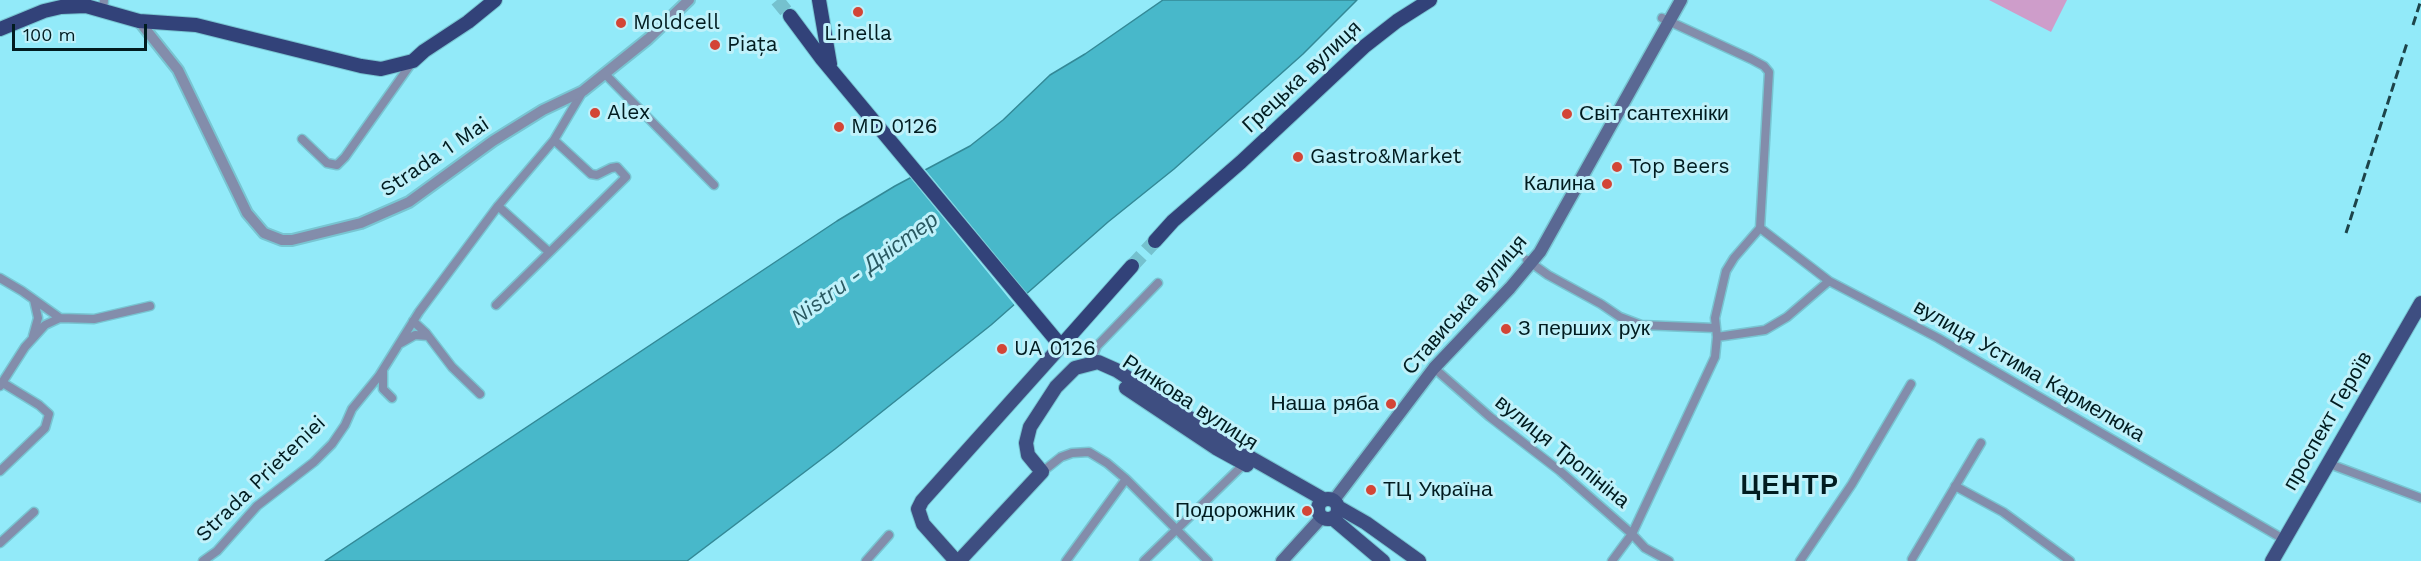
<!DOCTYPE html>
<meta charset="utf-8">
<style>
body{margin:0}
#map{position:relative;width:2421px;height:561px;overflow:hidden;background:#92eaf9;font-family:"Work Sans",sans-serif}
canvas{display:block}
.scale{position:absolute;left:12px;top:24px;width:135px;height:27px;box-sizing:border-box;border:3px solid #011c20;border-top:0;padding-left:8px;font-size:18px;line-height:21px;white-space:nowrap;color:#011c20;-webkit-text-stroke:4px #bff1fa;paint-order:stroke}
</style>
<div id="map">
<canvas width="2421" height="561"></canvas>
<div class="scale">100 m</div>
</div>
<script>
const c = document.querySelector('canvas').getContext('2d');
c.lineJoin = 'round';
function paint(path, color) { c.fillStyle = color; c.fill(path, 'evenodd'); }
const toPath = rows => new Path2D(rows.map(r => 'M' + r).join(''));
function stroke(path, color, width, dash) { c.strokeStyle = color; c.lineWidth = width; c.lineCap = dash ? 'butt' : 'round'; c.setLineDash(dash || []); c.stroke(path); }
function write(font, color, halo, rows, align = 'center') {
  c.font = font + ' "Work Sans",sans-serif'; c.lineWidth = 6; c.setLineDash([]); c.textBaseline = 'middle'; c.strokeStyle = halo; c.fillStyle = color; for (const [text, x, y, turn = 0] of rows) {
    c.save(); c.translate(x, y); c.rotate((+turn || 0) * Math.PI / 180); c.textAlign = isNaN(turn) ? turn : align; if (halo) c.strokeText(text, 0, 0); c.fillText(text, 0, 0); c.restore();
  }
}
paint(toPath([
 [1989,0,2067,0,2051,32]
]), '#ce9dca');
const water = toPath([
 [1163,0,1357,0,1303,54,1174,169,1108,222,991,325,835,449,687,561,325,561,837,221,895,186,970,146,1003,120,1050,75,1085,54,1163,0]
]);
paint(water, '#48b8ca');
stroke(water, '#338997', 1.5);
paint(toPath([
 [924,168,1029,296,1016,307,909,176]
]), '#92eaf9');
stroke(toPath([
 [777,0,790,16],
 [1132,266,1155,241]
]), '#75c1ce', 14, [14, 7]);
const minor = toPath([
 [103,10,104,0],
 [605,74,714,185],
 [302,139,327,163,337,165,345,157,413,61],
 [498,206,549,252],
 [1760,228,1829,281,1938,338,2285,540],
 [1527,260,1548,275,1601,304,1620,317,1641,325,1715,328],
 [0,278,22,291,60,318],
 [496,305,626,177,617,167,611,168,597,175,591,174,554,140],
 [413,321,426,333,452,367,480,394],
 [33,336,38,318,34,300],
 [1717,337,1765,330,1787,317,1829,281],
 [401,343,415,335,428,336],
 [1089,364,1097,346,1158,283],
 [1434,368,1490,417,1560,471,1632,534,1645,548,1669,561],
 [383,371,383,389,392,398],
 [0,386,25,347,45,325,60,318,94,319,150,306],
 [2327,463,2421,498],
 [0,471,45,428,49,414,39,405,3,383],
 [1042,472,1061,457,1072,453,1089,452,1107,463,1126,479,1208,561],
 [1955,486,2003,512,2070,561],
 [0,543,34,512],
 [1912,559,1981,443],
 [203,561,217,551,257,506,314,462,332,444,345,425,352,409,379,376,419,312,498,206,554,140,583,91],
 [866,561,889,535],
 [1066,561,1126,479],
 [1144,561,1246,462],
 [1612,561,1632,534,1715,357,1717,337,1715,318,1726,271,1734,258,1760,228,1769,72,1764,66,1751,59,1662,18],
 [1800,561,1852,484,1911,384]
]);
const tertiary = toPath([
 [139,21,178,70,247,213,264,233,282,240,292,240,361,223,409,202,493,141,543,110,583,91,648,39,689,0]
]);
const secondary = toPath([
 [1334,500,1434,368,1510,288,1540,252,1681,0],
 [1282,561,1322,517]
]);
const primary = toPath([
 [1126,388,1216,448,1247,465],
 '1318 509a10 10 0 1 1 20 0a10 10 0 1 1-20 0Z',
 [1338,507,1366,523,1419,561],
 [1332,518,1383,561],
 [956,561,923,524,918,509,922,501,1061,346],
 [959,561,1042,472,1028,455,1026,443,1030,427,1056,387,1075,368,1098,362,1116,370,1251,458,1323,499],
 [2272,561,2421,303]
]);
const trunk = toPath([
 [819,0,830,64],
 [790,16,822,59,1061,346,1132,266],
 [0,29,44,11,61,7,86,6,139,21,196,25,361,66,381,69,413,61,424,51,468,22,495,0],
 [1155,241,1173,221,1241,162,1365,46,1397,21,1430,0]
]);
stroke(minor, '#78c5d2', 11);
stroke(tertiary, '#78c5d2', 14);
stroke(secondary, '#78c5d2', 15);
stroke(primary, '#78c5d2', 16);
stroke(trunk, '#78c5d2', 16);
stroke(minor, '#838dab', 8);
stroke(tertiary, '#838dab', 10);
stroke(secondary, '#5a6893', 12);
stroke(primary, '#3e4e81', 14);
stroke(trunk, '#324279', 14);
stroke(toPath([
 [2413,25,2421,0],
 [2346,233,2407,43]
]), '#1d444a', 3, [9, 4.5]);
for (const [x, y, r, color] of [
 [858,12,6,"#d34536"],
 [621,23,6,"#d34536"],
 [715,45,6,"#d34536"],
 [595,113,6,"#d34536"],
 [1567,114,6,"#d34536"],
 [839,127,6,"#d34536"],
 [1298,157,6,"#d34536"],
 [1617,167,6,"#d34536"],
 [1607,184,6,"#d34536"],
 [1506,329,6,"#d34536"],
 [1002,349,6,"#d34536"],
 [1391,404,6,"#d34536"],
 [1371,490,6,"#d34536"],
 [1307,511,6,"#d34536"]
]) { const dot = new Path2D(); dot.arc(x, y, r, 0, 2 * Math.PI); c.fillStyle = color; c.fill(dot); stroke(dot, '#bff1fa', 2); }
write('21px', '#011c20', '#bff1fa', [
 ["Moldcell",633,23],
 ["Linella",858,34,"center"],
 ["Piața",727,45],
 ["Alex",607,113],
 ["Світ сантехніки",1579,114],
 ["MD 0126",851,127],
 ["Gastro&Market",1310,157],
 ["Top Beers",1629,167],
 ["Калина",1595,184,"right"],
 ["З перших рук",1518,329],
 ["UA 0126",1014,349],
 ["Наша ряба",1379,404,"right"],
 ["ТЦ Україна",1383,490],
 ["Подорожник",1295,511,"right"]
], 'left');
write('21px', '#011c20', '#bff1fa', [
 ["Грецька вулиця",1302,77,-43],
 ["Strada 1 Mai",435,157,-34],
 ["Стависька вулиця",1465,305,-49],
 ["вулиця Устима Кармелюка",2029,371,30],
 ["Ринкова вулиця",1190,403,33],
 ["проспект Героїв",2328,421,-60],
 ["вулиця Тропініна",1562,452,39],
 ["Strada Prieteniei",261,479,-44]
]);
write('italic 22px', '#2a5a62', '#bff1fa', [
 ["Nistru - Дністер",865,269,-36]
]);
c.letterSpacing = '1.5px';
write('bold 27px', '#011c20', '#bff1fa', [
 ["ЦЕНТР",1790,486]
]);
c.letterSpacing = '0px';
</script>
